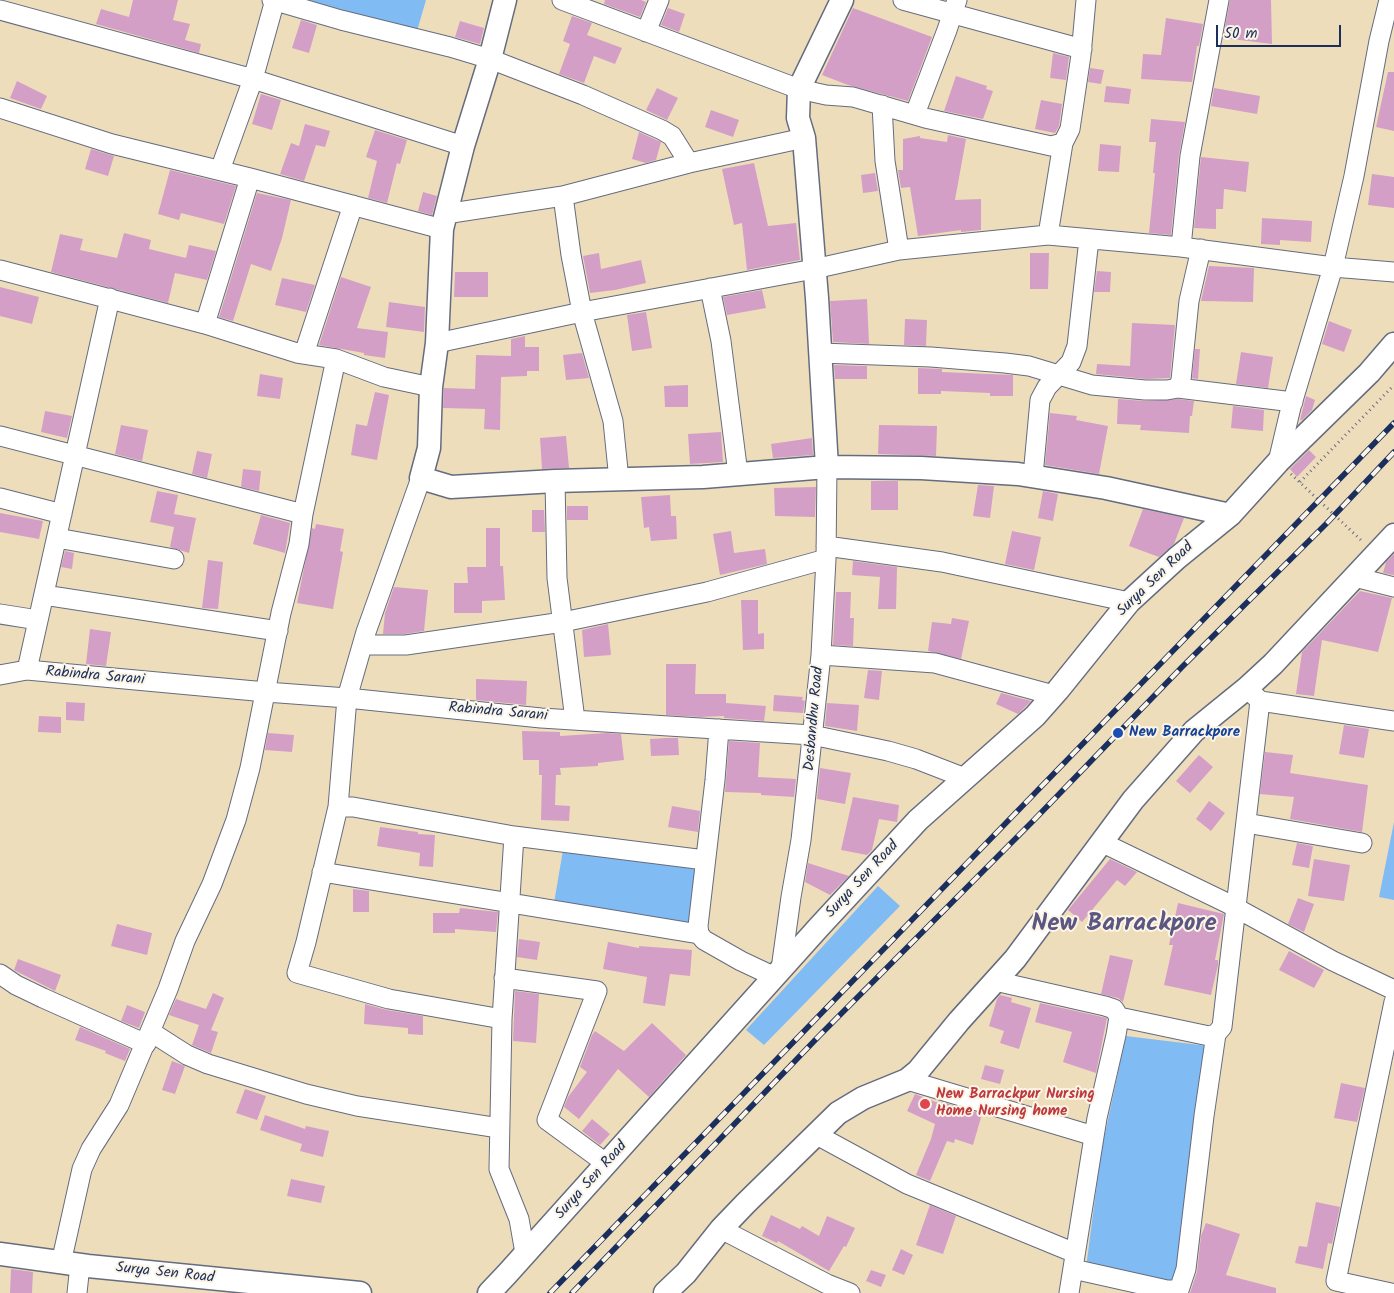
<!DOCTYPE html>
<style>
body{margin:0}
#map{position:relative;width:1394px;height:1293px;overflow:hidden;background:#edb;font-family:Kalam,sans-serif}
canvas{display:block}
.scale{position:absolute;left:1216px;top:25px;width:125px;height:22px;box-sizing:border-box;border:2px solid #1b2f5e;border-top:0;padding-left:6px;font-size:15px;line-height:18px;white-space:nowrap;color:#1b2f5e;-webkit-text-stroke:4px #fcf5e5;paint-order:stroke}
</style>
<div id="map">
<canvas width="1394" height="1293"></canvas>
<div class="scale">50 m</div>
</div>
<script>
const c = document.querySelector('canvas').getContext('2d');
c.lineJoin = 'round';
function paint(path, color) { c.fillStyle = color; c.fill(path, 'evenodd'); }
const toPath = rows => new Path2D(rows.map(r => 'M' + r).join(''));
function stroke(path, color, width, dash) { c.strokeStyle = color; c.lineWidth = width; c.lineCap = dash ? 'butt' : 'round'; c.setLineDash(dash || []); c.stroke(path); }
function write(font, color, halo, rows, align = 'center') {
  c.font = font + ' Kalam,sans-serif'; c.lineWidth = 4; c.setLineDash([]); c.textBaseline = 'middle'; c.strokeStyle = halo; c.fillStyle = color; for (const [text, x, y, turn = 0] of rows) {
    c.save(); c.translate(x, y); c.rotate((+turn || 0) * Math.PI / 180); c.textAlign = isNaN(turn) ? turn : align; if (halo) c.strokeText(text, 0, 0); c.fillText(text, 0, 0); c.restore();
  }
}
paint(toPath([
 [308,0,426,0,417,31],
 [1394,822,1394,900,1379,897],
 [563,850,698,869,691,926,554,903],
 [878,886,900,906,764,1045,746,1030],
 [1126,1036,1208,1046,1175,1283,1086,1268,1101,1152]
]), '#81bbf3');
paint(toPath([
 [133,0,178,0,173,20,190,24,185,40,201,44,199,53,96,24,101,9,129,17],
 [605,0,641,0,646,2,640,17,604,4],
 [1230,0,1271,0,1272,44,1223,38],
 [668,8,685,14,679,32,661,25],
 [853,8,932,37,908,101,848,85,822,75],
 [572,16,592,23,587,35,622,48,615,64,594,56,584,83,559,74,570,44,563,41],
 [1166,18,1203,24,1199,46,1197,46,1192,82,1141,79,1143,54,1161,55],
 [301,20,317,25,309,53,292,48],
 [460,21,484,28,480,44,455,37],
 [1053,53,1069,57,1066,80,1050,78],
 [1090,68,1104,70,1101,84,1088,82],
 [1388,72,1394,72,1394,131,1376,127],
 [956,76,987,86,986,89,993,91,983,119,944,111],
 [17,81,47,96,41,109,10,98],
 [1106,86,1131,89,1129,104,1104,102],
 [657,88,678,98,667,120,646,110],
 [1214,88,1260,96,1257,114,1211,106],
 [261,94,281,100,272,130,252,124],
 [1041,100,1062,104,1059,126,1055,133,1035,129],
 [711,110,739,120,733,137,705,127],
 [1151,119,1185,122,1179,155,1171,235,1149,233,1155,173,1153,173,1156,142,1149,142],
 [305,124,330,131,325,147,316,145,304,181,280,174,291,143,299,146],
 [375,130,407,140,400,164,397,163,387,203,368,198,377,161,366,157],
 [639,132,661,142,656,160,646,163,632,159],
 [948,135,966,139,955,200,981,199,981,230,961,232,961,230,918,236,910,187,901,188,898,170,903,170,903,139,920,136,920,138,947,142],
 [1100,144,1121,146,1119,172,1098,171],
 [91,149,114,156,108,176,85,169],
 [1201,157,1249,162,1246,192,1224,189,1223,209,1216,209,1216,229,1194,228],
 [754,163,768,226,796,223,800,260,747,270,742,223,734,225,722,169],
 [170,170,236,186,224,224,181,213,179,220,158,214],
 [875,173,878,191,863,193,861,175],
 [1372,174,1394,177,1394,208,1368,205],
 [423,192,437,196,432,215,418,211],
 [257,193,291,200,282,238,271,271,251,264,233,321,219,317],
 [1262,218,1312,221,1311,242,1280,240,1280,245,1261,244],
 [124,233,151,240,149,249,186,258,189,245,216,251,207,280,175,273,168,303,51,272,60,234,83,239,80,250,117,258],
 [599,253,601,269,641,260,646,283,615,290,590,293,583,256],
 [1030,253,1049,253,1048,289,1030,289],
 [1209,266,1254,268,1253,302,1201,301],
 [1097,271,1111,272,1110,292,1094,292],
 [455,272,488,272,488,297,454,297],
 [341,277,371,287,357,328,388,332,385,358,364,355,364,353,319,345],
 [282,278,315,285,306,312,275,305],
 [0,287,39,297,32,324,0,316],
 [762,290,766,308,727,315,723,297],
 [867,299,869,344,833,342,830,301],
 [389,302,425,307,424,332,386,327],
 [646,312,652,348,632,351,627,315],
 [905,319,927,320,926,346,904,345],
 [1329,321,1352,330,1344,352,1322,344],
 [1132,323,1175,325,1170,378,1146,379,1096,374,1097,364,1130,366],
 [525,336,525,347,539,347,539,371,527,371,527,376,501,377,500,430,484,429,485,409,443,408,444,388,475,389,476,355,511,356,511,339],
 [1195,349,1200,349,1198,379,1192,378],
 [1241,352,1273,357,1268,388,1236,384],
 [582,353,589,378,566,380,563,355],
 [834,365,867,366,867,379,835,379],
 [918,368,942,369,942,372,1013,375,1013,396,990,396,990,393,941,391,941,394,918,394],
 [260,374,283,378,280,399,257,396],
 [688,385,688,407,665,407,664,386],
 [375,392,389,395,377,460,351,455,356,424,367,426],
 [1306,396,1315,400,1312,410,1302,420,1300,420],
 [1118,399,1145,401,1178,399,1194,401,1192,416,1190,416,1189,433,1140,430,1141,425,1117,424],
 [1233,406,1264,410,1263,431,1231,428],
 [45,411,72,416,67,438,41,432],
 [1050,413,1077,416,1076,420,1108,426,1099,474,1045,465],
 [121,425,148,430,142,461,115,454],
 [879,425,937,426,936,456,878,454],
 [721,432,723,462,690,464,688,434],
 [566,436,569,468,542,469,540,438],
 [812,438,813,455,773,458,771,444],
 [1309,450,1316,457,1297,477,1290,469],
 [197,451,212,454,207,478,192,474],
 [243,469,261,471,259,491,241,487],
 [871,481,898,481,898,510,871,510],
 [978,485,994,486,990,518,973,516],
 [816,487,815,517,775,516,774,488],
 [157,491,178,495,174,514,196,518,189,553,170,547,174,527,150,522],
 [1043,491,1058,494,1053,521,1038,518],
 [670,495,671,516,676,516,677,539,651,541,649,527,644,528,641,497],
 [567,506,588,506,588,520,567,520],
 [1143,509,1184,518,1174,544,1159,557,1129,546],
 [532,510,544,510,545,532,532,532],
 [0,513,43,521,39,539,0,532],
 [261,515,290,523,285,553,253,544],
 [316,524,344,529,340,551,343,552,333,609,297,603,312,528,315,529],
 [486,528,500,528,500,566,503,566,505,600,482,601,482,613,454,613,454,583,468,583,467,567,486,567],
 [731,531,734,553,765,549,767,564,720,575,713,534],
 [1012,531,1041,537,1034,570,1005,564],
 [65,551,74,553,72,569,61,567],
 [1394,554,1394,575,1383,573,1386,562],
 [208,560,223,562,218,609,202,608],
 [853,561,897,567,896,609,878,609,880,577,852,575],
 [394,587,428,590,424,631,405,634,383,634,385,613],
 [1360,591,1392,598,1378,652,1322,640,1314,696,1296,694,1302,652],
 [836,592,851,592,850,618,854,618,853,646,833,645],
 [741,600,758,600,758,634,764,633,764,649,743,650],
 [952,618,969,621,961,659,928,651,932,622,951,624],
 [608,624,611,655,584,657,582,630],
 [90,629,111,632,106,666,86,664],
 [666,664,696,664,695,694,726,694,726,703,766,706,764,721,724,718,724,716,701,717,666,715],
 [868,670,882,671,879,700,864,698],
 [476,679,527,681,526,705,476,700],
 [1001,693,1031,701,1018,714,996,704],
 [774,695,803,697,802,700,805,701,803,713,773,711],
 [66,702,85,703,84,721,66,720],
 [827,703,859,705,857,731,825,726],
 [39,716,61,717,61,733,38,732],
 [1344,725,1369,729,1364,758,1339,754],
 [522,731,560,732,560,736,607,733,621,734,624,760,598,763,598,766,560,768,561,775,556,775,555,805,570,806,569,821,541,820,542,775,539,775,539,760,523,760],
 [268,733,294,735,292,752,265,750],
 [666,738,678,738,679,755,651,756,650,739],
 [729,741,760,743,758,777,796,779,794,797,761,795,761,793,725,792],
 [1265,752,1293,755,1290,773,1368,785,1362,832,1290,819,1294,797,1260,794],
 [1199,755,1213,767,1190,793,1176,781],
 [820,768,851,773,845,804,817,799],
 [853,797,899,805,897,822,879,819,872,850,867,855,841,850],
 [1209,801,1225,813,1211,831,1196,819],
 [672,806,700,811,698,832,668,827],
 [380,827,418,832,418,834,435,835,433,867,419,866,420,853,377,846],
 [1297,843,1313,846,1309,868,1292,865],
 [1110,859,1137,872,1125,886,1117,880,1082,922,1068,910],
 [1314,859,1350,865,1344,901,1308,896],
 [808,863,849,876,830,895,805,882],
 [353,889,369,891,369,912,353,912],
 [1298,898,1314,904,1304,932,1288,924],
 [1178,903,1224,914,1215,960,1218,960,1218,965,1211,995,1164,985,1173,945,1169,945],
 [460,908,498,912,496,932,455,929,455,933,433,933,433,913,459,913],
 [117,924,152,933,147,955,111,946],
 [519,939,540,942,537,960,517,957],
 [608,942,639,948,639,946,692,950,690,976,670,974,665,1006,643,1003,647,977,603,969],
 [1289,951,1324,970,1314,988,1279,970],
 [1110,955,1133,960,1123,1002,1118,998,1101,994],
 [18,959,61,975,55,991,14,970],
 [515,991,539,994,536,1043,513,1041],
 [213,993,224,998,211,1030,218,1032,211,1053,192,1045,199,1025,169,1015,176,999,206,1009],
 [1000,995,1012,998,1011,1002,1031,1008,1019,1049,1000,1043,1004,1031,989,1026,997,999],
 [1040,1003,1107,1018,1096,1073,1063,1062,1072,1032,1035,1022],
 [365,1004,387,1010,423,1016,423,1035,408,1034,408,1028,364,1024],
 [127,1005,145,1012,139,1028,121,1021],
 [652,1023,686,1055,649,1097,618,1069,579,1119,564,1107,568,1097,587,1072,580,1067,592,1035,595,1031,624,1051],
 [80,1027,130,1049,125,1061,105,1053,106,1051,75,1040],
 [172,1061,185,1066,175,1094,162,1090],
 [985,1065,1004,1070,1000,1084,981,1079],
 [1341,1083,1365,1088,1357,1122,1334,1118],
 [245,1089,266,1096,257,1120,236,1113],
 [915,1094,941,1104,942,1102,982,1114,973,1145,955,1139,954,1143,947,1141,930,1181,916,1175,931,1139,935,1124,907,1111],
 [265,1115,305,1129,306,1126,329,1131,323,1157,300,1151,302,1144,260,1130],
 [592,1119,610,1134,600,1145,582,1131],
 [291,1179,325,1186,321,1203,287,1196],
 [1316,1202,1340,1207,1332,1244,1328,1243,1323,1269,1295,1263,1299,1246,1307,1247],
 [930,1205,956,1216,943,1254,916,1245],
 [771,1215,800,1229,802,1226,819,1236,827,1216,855,1228,846,1247,844,1246,829,1271,778,1241,777,1243,762,1236],
 [1206,1223,1240,1234,1226,1275,1276,1288,1276,1293,1190,1293,1197,1272,1201,1236],
 [901,1249,913,1255,904,1275,892,1270],
 [11,1269,33,1272,32,1293,10,1293],
 [871,1270,886,1275,881,1287,866,1281]
]), '#d49fc6');
const minor = toPath([
 [272,0,341,20,450,47,490,59,583,95,662,130,672,136,689,163],
 [562,0,799,89,826,95,853,97,925,118,1051,146,1063,143,1070,129,1081,55,1086,0],
 [903,0,1082,49],
 [0,10,253,79,463,146],
 [646,32,659,0],
 [882,105,885,161,899,250],
 [0,108,112,144,250,178,442,229],
 [915,114,947,30,957,0],
 [220,170,253,79,275,0],
 [563,196,571,255,582,312,613,421,619,480],
 [445,214,563,196,689,163,804,138],
 [1048,235,1063,143],
 [1181,247,1190,156,1219,0],
 [0,270,205,324,297,353,336,359,384,377,431,387],
 [710,288,721,341,738,474],
 [205,324,250,178],
 [437,343,582,312,814,269,899,250,1048,235,1181,247,1333,267,1394,272],
 [820,353,931,357,1005,363,1029,366,1092,385,1145,390,1167,390,1178,388,1181,380,1189,301,1201,249],
 [304,354,353,205],
 [1178,388,1293,402],
 [0,436,303,514],
 [1278,462,1291,407,1333,267,1354,176,1379,41,1389,0],
 [1033,476,1040,400,1047,387,1071,362,1077,346,1089,239],
 [555,481,557,578,575,720],
 [0,498,62,514],
 [57,538,174,559],
 [826,546,942,562,1129,602],
 [1355,577,1394,587],
 [44,595,278,631],
 [0,614,38,620],
 [363,645,406,645,563,622,707,592,826,559],
 [821,655,935,663,1053,695],
 [27,670,266,692,347,698,541,718,812,735,888,751,916,759,965,778],
 [0,675,27,670,110,298],
 [1260,701,1394,721],
 [719,729,715,780,698,926,699,934,704,940,741,961,775,977],
 [338,807,347,698,366,632,421,478],
 [1246,823,1362,843],
 [514,836,502,1019,499,1169,519,1219,525,1253],
 [1101,842,1227,903,1333,961,1394,990],
 [322,872,699,934],
 [781,969,791,897,801,840,821,655,826,559,827,467],
 [0,974,16,985,43,998,146,1044],
 [504,978,597,991,547,1120,607,1164],
 [995,981,1105,1006,1114,1009,1119,1017,1116,1035,1097,1118,1069,1293],
 [1119,1017,1209,1036,1216,1034,1222,1027,1260,701,1247,688],
 [502,1019,389,999,297,973,306,942,338,807,353,807,514,836,705,860],
 [151,1032,187,1055,208,1064,306,1094,357,1106,499,1128],
 [907,1080,1094,1136],
 [815,1134,907,1184,1075,1253],
 [721,1229,827,1284,850,1293],
 [61,1263,82,1169,91,1149,119,1105,168,989,185,941,212,884,236,820,250,768,281,613,299,544,303,514,336,359],
 [1073,1269,1167,1290,1179,1290,1186,1269,1204,1116,1216,1034],
 [77,1293,80,1265],
 [1391,1293,1336,1281,1394,1002]
]);
const tertiary = toPath([
 [505,0,490,59,463,146,442,229,437,343,431,387,429,448,421,478,451,487,555,481,703,477,827,467,921,468,1018,474,1106,488,1230,515],
 [827,467,817,298,804,138,798,118,799,89,842,0],
 [0,1254,88,1266,360,1293],
 [489,1293,507,1274,819,927,918,820,1035,716,1058,690,1129,602,1177,558,1230,515,1278,462,1369,373,1394,344],
 [665,1293,686,1273,721,1229,746,1203,838,1113,863,1098,907,1080,918,1071,959,1021,1015,959,1133,800,1194,731,1247,688,1273,664,1394,535]
]);
stroke(minor, '#656c7f', 21);
stroke(tertiary, '#656c7f', 25);
stroke(toPath([
 [1291,474,1363,542],
 [1300,482,1394,385]
]), '#656c7f', 3, [1, 4]);
stroke(minor, '#fff', 19);
stroke(tertiary, '#fff', 22);
const rail = toPath([
 [550,1293,1394,423],
 [572,1293,820,1035,1034,820,1182,667,1326,524,1394,452]
]);
stroke(rail, '#1b2f5e', 5.5);
stroke(rail, '#fcf5e5', 4, [11]);
for (const [x, y, r, color] of [
 [1118,733,6,"#1a4fb4"],
 [925,1104,6,"#e0444e"]
]) { const dot = new Path2D(); dot.arc(x, y, r, 0, 2 * Math.PI); c.fillStyle = color; c.fill(dot); stroke(dot, '#fcf5e5', 2); }
write('15px', '#1b2f5e', '#fcf5e5', [
 ["Surya Sen Road",1156,580,-44],
 ["Rabindra Sarani",95,677,5],
 ["Rabindra Sarani",498,713,5],
 ["Desbandhu Road",815,719,-85],
 ["Surya Sen Road",863,880,-47],
 ["Surya Sen Road",592,1181,-48],
 ["Surya Sen Road",165,1274,6]
]);
write('bold 15px', '#164399', '#fcf5e5', [
 ["New Barrackpore",1129,733]
], 'left');
write('bold 15px', '#be3a42', '#fcf5e5', [
 ["New Barrackpur Nursing",936,1095],
 ["Home Nursing home",936,1112]
], 'left');
write('bold 25px', '#5c5682', '#fcf5e5', [
 ["New Barrackpore",1124,926]
]);
</script>
